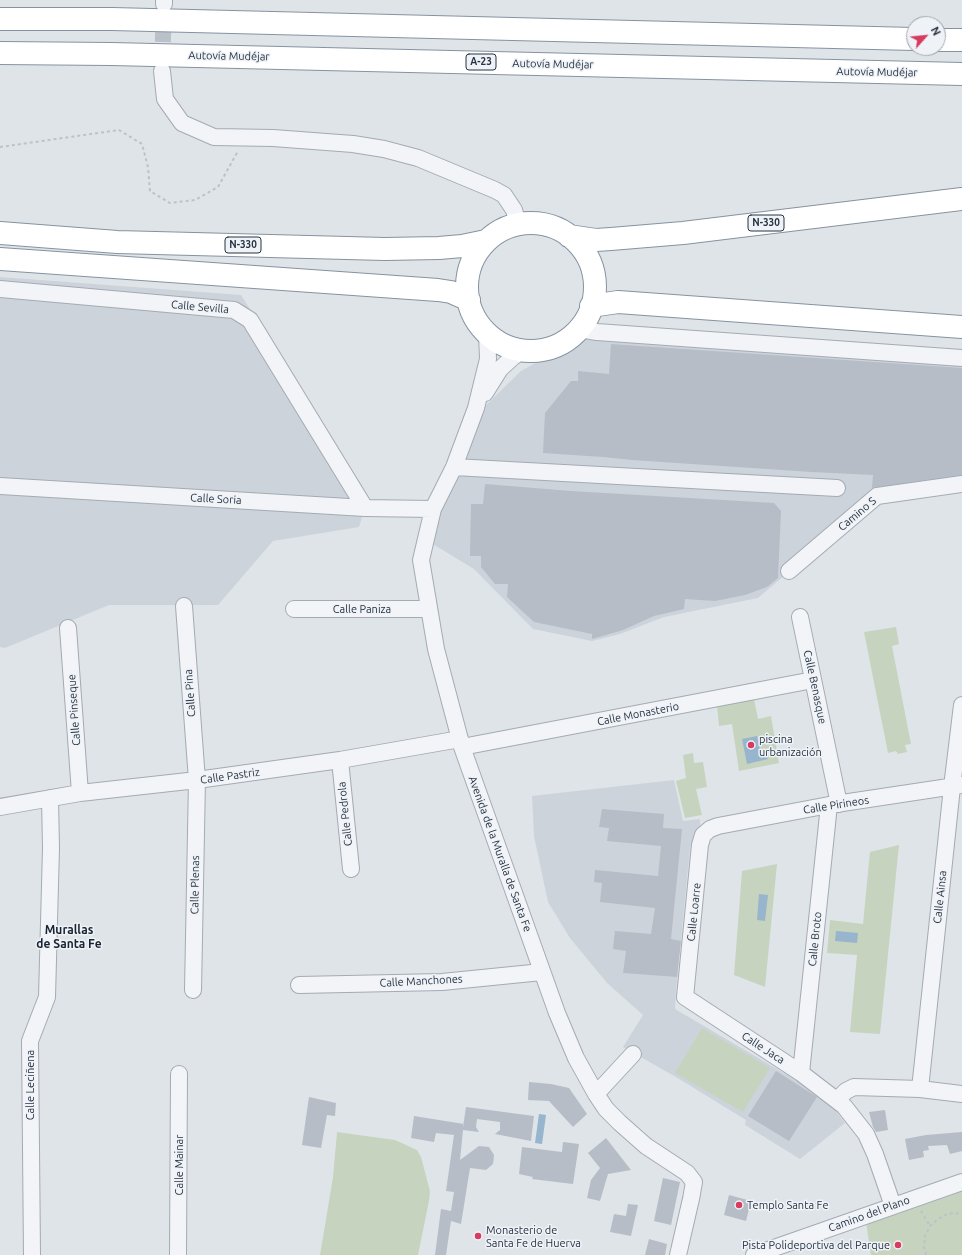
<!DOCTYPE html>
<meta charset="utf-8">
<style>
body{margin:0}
#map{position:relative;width:962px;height:1255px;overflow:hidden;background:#dfe4e9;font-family:Ubuntu,sans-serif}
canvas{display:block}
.north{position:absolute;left:906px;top:16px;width:40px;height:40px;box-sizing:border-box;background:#eff3f7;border:1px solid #9fa6af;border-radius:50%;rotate:63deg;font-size:11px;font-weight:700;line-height:16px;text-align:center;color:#273342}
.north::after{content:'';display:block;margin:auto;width:14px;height:18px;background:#d73b60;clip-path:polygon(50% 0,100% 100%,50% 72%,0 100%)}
</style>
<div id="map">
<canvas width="962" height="1255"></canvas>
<div class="north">N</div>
</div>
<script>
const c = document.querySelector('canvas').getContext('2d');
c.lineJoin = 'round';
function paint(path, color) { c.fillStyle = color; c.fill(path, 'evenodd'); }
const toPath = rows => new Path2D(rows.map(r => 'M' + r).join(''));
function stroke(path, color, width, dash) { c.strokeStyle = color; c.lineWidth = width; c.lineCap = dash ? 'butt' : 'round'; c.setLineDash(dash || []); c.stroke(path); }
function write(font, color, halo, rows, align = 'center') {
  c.font = font + ' Ubuntu,sans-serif'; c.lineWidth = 3; c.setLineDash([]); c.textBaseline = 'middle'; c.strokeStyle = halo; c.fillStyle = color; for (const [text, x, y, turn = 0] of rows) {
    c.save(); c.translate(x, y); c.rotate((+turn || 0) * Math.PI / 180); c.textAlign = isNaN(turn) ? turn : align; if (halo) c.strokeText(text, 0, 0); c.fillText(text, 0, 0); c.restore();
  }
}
paint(toPath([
 [0,277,241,295,368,496,359,527,273,541,218,605,109,605,5,648,0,647],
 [598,328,962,352,962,488,875,498,758,598,664,617,620,634,592,641,533,629,474,569,426,540,481,410,521,371],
 [674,780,683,821,700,819,700,829,694,836,690,848,676,990,675,1009,789,1076,823,1098,836,1111,845,1123,800,1159,745,1125,746,1120,676,1077,623,1047,643,1015,607,983,570,938,548,902,534,836,532,796]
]), '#cdd3db');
paint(toPath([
 [896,627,899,644,892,646,911,744,905,745,907,752,898,754,896,751,888,753,864,632],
 [754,699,758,719,771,716,779,763,739,771,732,724,719,726,717,706],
 [693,753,694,763,703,762,707,787,696,789,702,815,685,818,676,781,686,778,683,755],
 [899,845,880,1034,850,1032,857,955,827,953,830,920,863,924,870,852],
 [777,864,765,987,734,975,742,871],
 [702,1028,770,1068,743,1112,675,1073],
 [337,1132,395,1140,417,1150,421,1157,430,1191,429,1201,418,1255,320,1255,333,1177],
 [962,1182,962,1255,871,1255,865,1215]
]), '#c6d4bf');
paint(toPath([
 [757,736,761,753,767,751,768,759,747,764,742,739],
 [759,894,768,895,765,921,757,920],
 [836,931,858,933,857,943,835,941],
 [539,1114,546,1115,542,1144,535,1143]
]), '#97b5cc');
paint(toPath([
 [611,344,962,368,962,475,872,488,873,475,812,472,632,460,603,457,543,453,545,413,571,381,578,381,578,371,609,374],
 [485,484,571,491,774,503,781,511,778,578,767,587,745,595,715,601,685,599,684,609,654,616,623,630,592,639,592,634,534,622,507,597,508,584,495,584,481,567,481,556,470,556,471,504,483,504],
 [602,809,664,814,663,828,682,829,671,939,681,941,677,977,623,973,626,951,613,949,615,931,651,934,655,908,600,902,602,883,594,882,595,870,658,876,661,846,607,841,609,828,599,827],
 [776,1071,817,1097,789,1141,748,1116],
 [529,1082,551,1084,569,1088,587,1114,573,1127,549,1101,528,1100],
 [309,1097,336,1103,335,1116,327,1115,321,1148,302,1145],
 [466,1107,534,1116,531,1141,495,1134,500,1130,500,1122,477,1119,476,1127,479,1132,463,1130,460,1160,479,1146,489,1147,494,1155,493,1164,486,1170,470,1168,461,1224,451,1221,446,1255,435,1255,441,1209,451,1211,454,1192,446,1191,454,1135,436,1133,434,1142,411,1138,414,1116,464,1124,463,1127],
 [885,1110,888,1130,876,1132,873,1127,869,1112],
 [962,1132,962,1151,950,1154,947,1145,928,1146,929,1150,923,1151,924,1157,909,1160,905,1139,926,1135],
 [606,1138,631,1170,608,1174,600,1201,587,1198,591,1180,600,1168,588,1153],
 [563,1142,579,1144,573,1184,532,1179,533,1177,519,1174,522,1147,562,1152],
 [663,1178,680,1182,671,1225,654,1221],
 [729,1195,751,1201,746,1221,724,1215],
 [628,1204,638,1205,631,1236,610,1232,614,1214,626,1216],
 [649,1239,667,1244,665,1255,645,1255]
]), '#b6bdc7');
stroke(toPath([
 [162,66,164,9]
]), '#bac1c8', 16, [16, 8]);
const minor = toPath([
 [164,0,164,4],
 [162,71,165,99,182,123,214,137,273,138,353,144,384,149,418,158,495,190,504,195,514,210,518,224],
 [0,289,234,310,250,320,365,508],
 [579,329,597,332,962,358],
 [487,334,488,359,476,408,454,467,433,509,421,560,436,649,462,747,557,1013,576,1058,596,1094,606,1109,620,1123,646,1146,687,1173,694,1182,691,1199,678,1255],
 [485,393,500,369,513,357,522,351],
 [454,467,837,488],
 [0,486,365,508,433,509],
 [789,571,877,496,962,484],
 [184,606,197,780,193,990],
 [294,609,429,609],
 [800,617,839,804],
 [68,628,80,793],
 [462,747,813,680],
 [340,760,351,869],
 [0,807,80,793,197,780,340,760,460,739],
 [299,985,442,982,542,972],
 [801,1073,829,805],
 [920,1089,952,787,962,705],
 [596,1094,633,1054],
 [840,1103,841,1096,846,1091,854,1087,920,1089,962,1094],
 [893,1206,875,1154,866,1134,844,1106,801,1073,685,997,700,845,703,835,710,829,718,826,829,805,962,785],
 [32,1255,30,1041,47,997,51,848,50,798],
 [178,1255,179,1074],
 [754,1255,962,1182]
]);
const highway = toPath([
 [0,19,112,19,914,39],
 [938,40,962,40],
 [0,53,111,54,962,74],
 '467 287a64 64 0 1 1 128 0a64 64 0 1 1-128 0Z',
 [0,233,117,242,385,249,439,248,462,246,486,241],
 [569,236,596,240,611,239,683,233,962,199],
 [0,259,438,290,451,292,469,300],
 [591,306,618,302,962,327]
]);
stroke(minor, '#a4abb4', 18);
stroke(highway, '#8593a1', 24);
stroke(toPath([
 [0,147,119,130,142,144,148,167,150,191,170,203,195,200,218,187,238,151],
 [921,1211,930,1226],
 [926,1255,924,1247,925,1236,930,1226,937,1220,945,1215,953,1213,962,1214]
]), '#bdc2c8', 2, [3, 3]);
stroke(minor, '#f2f4f7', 16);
stroke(highway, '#fff', 22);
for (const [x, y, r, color] of [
 [751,745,4,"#d73b60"],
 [739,1205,4,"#d73b60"],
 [478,1236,4,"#d73b60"],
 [898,1245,4,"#d73b60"]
]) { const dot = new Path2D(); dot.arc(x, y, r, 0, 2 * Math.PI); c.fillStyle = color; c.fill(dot); stroke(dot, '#eff3f7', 1.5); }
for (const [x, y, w] of [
 [481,62,30],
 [766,223,36],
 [243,245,36]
]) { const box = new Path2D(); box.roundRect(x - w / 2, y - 8, w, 16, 3); c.fillStyle = '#eff3f7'; c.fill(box); stroke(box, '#273342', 1); }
write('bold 10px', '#273342', null, [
 ["A-23",481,62],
 ["N-330",766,223],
 ["N-330",243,245]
]);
write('11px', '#273342', '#eff3f7', [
 ["Autovía Mudéjar",229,56,1],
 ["Autovía Mudéjar",553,64,1],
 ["Autovía Mudéjar",877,72,1],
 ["Calle Sevilla",200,307,5],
 ["Calle Soria",216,499,3],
 ["Camino S",857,514,-40],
 ["Calle Paniza",362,609],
 ["Calle Benasque",815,687,78],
 ["Calle Pina",190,693,-94],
 ["Calle Pinseque",74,710,-94],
 ["Calle Monasterio",638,714,-11],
 ["Calle Pastriz",230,776,-8],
 ["Calle Pirineos",836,805,-9],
 ["Calle Pedrola",345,814,-96],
 ["Avenida de la Muralla de Santa Fe",500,854,70],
 ["Calle Plenas",195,885,-89],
 ["Calle Ainsa",940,897,-84],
 ["Calle Loarre",694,912,-84],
 ["Calle Broto",815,939,-84],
 ["Calle Manchones",421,981,-3],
 ["Calle Jaca",763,1048,33],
 ["Calle Leciñena",30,1085,-90],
 ["Calle Mainar",179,1165,-90],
 ["Camino del Plano",869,1214,-20]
]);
write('11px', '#273342', '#eff3f7', [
 ["piscina",759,739],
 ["urbanización",759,752],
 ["Templo Santa Fe",747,1205],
 ["Monasterio de",486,1230],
 ["Santa Fe de Huerva",486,1243],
 ["Pista Polideportiva del Parque",890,1245,"right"]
], 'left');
write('bold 12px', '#192432', '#eff3f7', [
 ["Murallas",69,930],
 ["de Santa Fe",69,944]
]);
</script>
